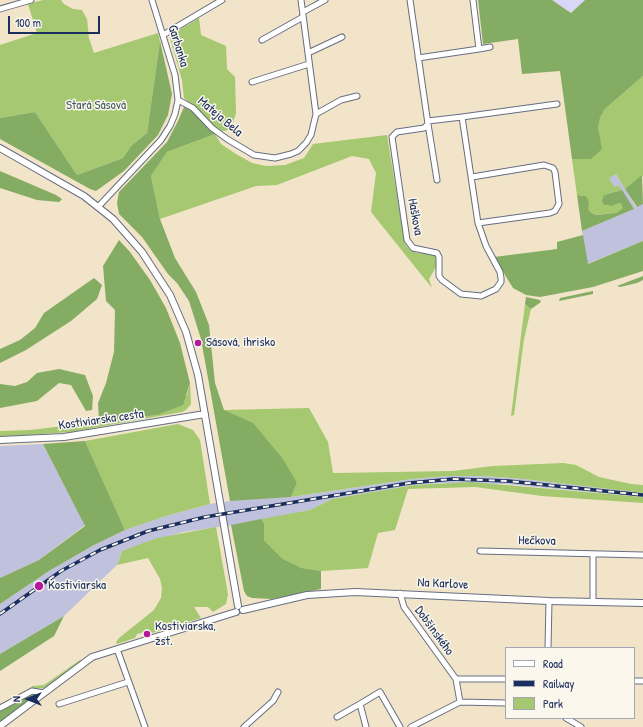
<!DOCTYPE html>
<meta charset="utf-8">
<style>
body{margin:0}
#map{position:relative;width:643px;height:727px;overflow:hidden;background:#f1e4c8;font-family:"Patrick Hand",sans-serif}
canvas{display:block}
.legend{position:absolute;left:505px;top:647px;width:130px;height:72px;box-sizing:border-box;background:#fbf7ec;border:1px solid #a1a7b3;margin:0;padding:5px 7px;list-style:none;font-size:12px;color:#1b2f5e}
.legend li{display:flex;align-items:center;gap:8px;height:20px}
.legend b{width:20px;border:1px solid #a1a7b3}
.north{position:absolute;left:8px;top:679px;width:40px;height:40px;-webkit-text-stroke:3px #fbf7ec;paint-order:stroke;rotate:270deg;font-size:11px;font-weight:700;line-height:16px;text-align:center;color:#1b2f5e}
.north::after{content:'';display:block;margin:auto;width:14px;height:18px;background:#1b2f5e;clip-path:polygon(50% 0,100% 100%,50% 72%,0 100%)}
.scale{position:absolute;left:8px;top:16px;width:92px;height:18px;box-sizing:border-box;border:2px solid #1b2f5e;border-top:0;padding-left:5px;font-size:12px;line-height:14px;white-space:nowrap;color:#1b2f5e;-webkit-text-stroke:3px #fbf7ec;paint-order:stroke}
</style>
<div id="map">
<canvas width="643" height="727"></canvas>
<ul class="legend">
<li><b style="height:5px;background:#fff"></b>Road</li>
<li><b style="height:5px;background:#1b2f5e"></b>Railway</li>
<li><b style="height:11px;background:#a5c871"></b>Park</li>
</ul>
<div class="north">N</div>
<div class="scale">100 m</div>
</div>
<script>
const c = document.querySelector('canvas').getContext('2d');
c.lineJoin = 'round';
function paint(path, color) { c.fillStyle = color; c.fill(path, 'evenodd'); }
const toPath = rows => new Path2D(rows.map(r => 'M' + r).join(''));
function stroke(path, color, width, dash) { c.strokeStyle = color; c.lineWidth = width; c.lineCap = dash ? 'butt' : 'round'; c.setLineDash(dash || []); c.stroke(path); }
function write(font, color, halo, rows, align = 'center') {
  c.font = font + ' "Patrick Hand",sans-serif'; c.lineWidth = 3; c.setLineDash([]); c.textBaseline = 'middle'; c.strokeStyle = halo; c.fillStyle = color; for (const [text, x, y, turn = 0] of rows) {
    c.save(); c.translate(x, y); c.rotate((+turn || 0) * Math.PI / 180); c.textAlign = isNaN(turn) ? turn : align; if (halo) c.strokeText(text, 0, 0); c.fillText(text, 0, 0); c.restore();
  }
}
paint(toPath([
 [552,0,585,0,571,13]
]), '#dad6f7');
paint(toPath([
 [616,174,636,207,643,204,643,241,587,264,582,231,634,209,618,185,614,187,608,178],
 [43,444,85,525,39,560,0,578,0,446],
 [449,476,484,476,524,479,643,493,643,497,505,484,441,483,414,485,332,499,310,510,240,524,183,532,122,551,117,565,64,616,0,654,0,604,49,571,94,545,125,530,166,516,210,504,237,500,291,497,412,479]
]), '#c0c2dd');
paint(toPath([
 [43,0,61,0,64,4,73,9,82,10,87,19,89,38,94,53,158,33,160,41,147,133,131,146,123,158,77,175,35,112,0,118,0,45,37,33,28,4],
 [199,18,201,35,226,46,227,69,235,77,236,113,231,129,224,131,218,130,184,98,182,80,170,38,171,35],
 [643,76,643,176,625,189,616,174,609,178,614,187,618,185,622,190,604,195,604,205,612,206,620,203,623,205,623,208,616,213,596,215,590,212,588,208,586,196,577,195,572,159,591,159,599,139,598,128,600,118,605,109],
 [215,134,221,144,236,154,252,163,266,166,285,165,304,158,313,144,387,135,405,244,410,250,417,253,434,254,437,259,436,267,429,279,432,288,371,212,376,173,369,159,352,156,277,185,256,186,160,219,151,176,167,152],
 [525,304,531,309,524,339,514,415,511,416],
 [190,383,191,404,186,410,182,412,70,432,0,437,0,431,30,430,157,415,187,395],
 [309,408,328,442,333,473,453,471,493,466,563,463,576,465,599,477,631,484,643,485,643,493,524,479,484,476,449,476,412,479,291,497,297,483,224,410],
 [178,424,193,430,200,440,210,504,166,516,125,530,85,441],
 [471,482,643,497,643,503,542,496,475,487,408,489,395,530,378,533,368,568,321,571,302,568,283,559,264,540,264,523,261,519,310,510,332,499,414,485],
 [216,527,228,594,226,604,213,612,208,607,194,607,201,618,152,633,150,631,137,634,135,638,117,644,116,642,119,638,154,610,161,598,162,588,160,579,148,558,117,565,122,551,157,538],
 [80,660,82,660,46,688,34,689,20,695,19,694,33,686,44,685]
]), '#a5c871');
paint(toPath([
 [478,0,552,0,571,13,585,0,643,0,643,76,605,109,600,118,598,128,602,149,591,159,572,159,560,71,522,74,518,39,483,44],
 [160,41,172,94,168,115,158,135,124,171,96,191,90,189,0,139,0,118,35,112,77,175,123,158,131,146,147,133],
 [184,107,189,108,215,134,167,152,151,176,160,219,175,258,196,292,209,325,215,383,224,410,253,423,283,459,297,483,291,497,230,501,201,339,189,301,177,283,168,274,142,237,119,214,117,203,119,192,167,142,178,121],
 [0,171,56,195,62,199,59,202,37,200,0,188],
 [642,175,643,204,637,207,625,189],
 [622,190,634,209,582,231,577,195,586,196,589,202,588,208,590,212,596,215,616,213,623,208,622,205,620,203,612,206,604,205,602,201,604,195],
 [583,235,588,264,643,241,643,271,593,287,540,297,526,295,513,288,494,257,557,249,557,242],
 [119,240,130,252,150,280,166,308,180,343,190,383,183,405,157,415,99,422,98,403,106,383,114,352,115,310,106,301,103,266],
 [643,276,643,280,637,283,620,287,617,286],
 [94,278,102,285,97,299,71,321,26,350,0,363,0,349,20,340,35,328,44,313],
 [593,291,593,294,559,301,560,298],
 [526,297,540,300,541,302,531,309,525,304],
 [59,369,85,375,93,396,92,410,86,411,71,385,59,383,37,401,0,408,0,384,15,386,27,382,37,373],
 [85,441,125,530,94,545,49,571,0,604,0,578,39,560,85,526,43,444],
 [261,519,264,523,264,540,283,559,302,568,321,571,321,589,272,599,252,598,247,596,244,591,231,525],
 [64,616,54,636,0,671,0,654],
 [33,694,39,694,0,723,0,711]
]), '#84ac63');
const minor = toPath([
 [410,0,428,124,424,128,397,132,392,137,407,240,413,248,437,253,439,257,439,276,442,280,461,294,481,296,496,289,501,282,501,278,500,272,486,246,478,223,462,117,428,121],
 [0,9,31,0],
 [303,12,325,0],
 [163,35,222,0],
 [262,40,303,17],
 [479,49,490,47],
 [308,53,342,37],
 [418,58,479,49,473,0],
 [252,82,309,64],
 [178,100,193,108,212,128,227,139,254,155,275,158,291,154,298,151,306,143,311,135,316,114,301,0],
 [316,114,341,100,357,96],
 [462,117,557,104],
 [428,124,437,180],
 [472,177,544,165,553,168,555,172,559,204,555,211,550,213,478,223],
 [98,207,161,140,170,126,175,114,178,100,175,75,152,0],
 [480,551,643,555],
 [593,554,593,602],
 [400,593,404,607,456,679,460,702],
 [548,648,549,601],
 [117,649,145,727],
 [456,679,506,679],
 [634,681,643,681],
 [59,704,128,682],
 [0,708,32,691,44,693],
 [337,717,360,704],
 [566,718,581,727],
 [244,727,273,701,278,692],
 [366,727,360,704,380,692,400,727],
 [411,727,460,702,506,703]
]);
const tertiary = toPath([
 [0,148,84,196,113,219,142,252,170,295,186,332,198,375,238,606],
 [0,440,64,437,205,414],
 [243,610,307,595,355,592,549,601,643,603],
 [0,726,92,657,236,612]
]);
stroke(minor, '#666e83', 7);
stroke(tertiary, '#666e83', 8);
stroke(minor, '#fff', 5);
stroke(tertiary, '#fff', 6);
const rail = toPath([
 [0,614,61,571,100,550,148,531,205,517,409,483,453,479,508,481,643,495]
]);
stroke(rail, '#1b2f5e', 3.5);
stroke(rail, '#fbf7ec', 2, [6]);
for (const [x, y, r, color] of [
 [198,343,4,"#b5179e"],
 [39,586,5,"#b5179e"],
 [147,634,4,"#b5179e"]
]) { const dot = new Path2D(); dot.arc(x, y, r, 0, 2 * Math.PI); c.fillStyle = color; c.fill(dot); stroke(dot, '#fbf7ec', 1.5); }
write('13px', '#1b2f5e', '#fbf7ec', [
 ["Garbanka",178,46,73],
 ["Mateja Bela",220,117,40],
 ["Haškova",415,217,80],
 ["Kostiviarska cesta",101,420,-8],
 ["Hečkova",537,541,1],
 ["Na Karlove",443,584,3],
 ["Dobšinského",434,631,54]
]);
write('13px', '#445d64', '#fbf7ec', [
 ["Stará Sásová",96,106]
]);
write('13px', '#1b2f5e', '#fbf7ec', [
 ["Sásová, ihrisko",206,343],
 ["Kostiviarska",48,586],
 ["Kostiviarska,",155,627],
 ["žst.",155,642]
], 'left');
</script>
